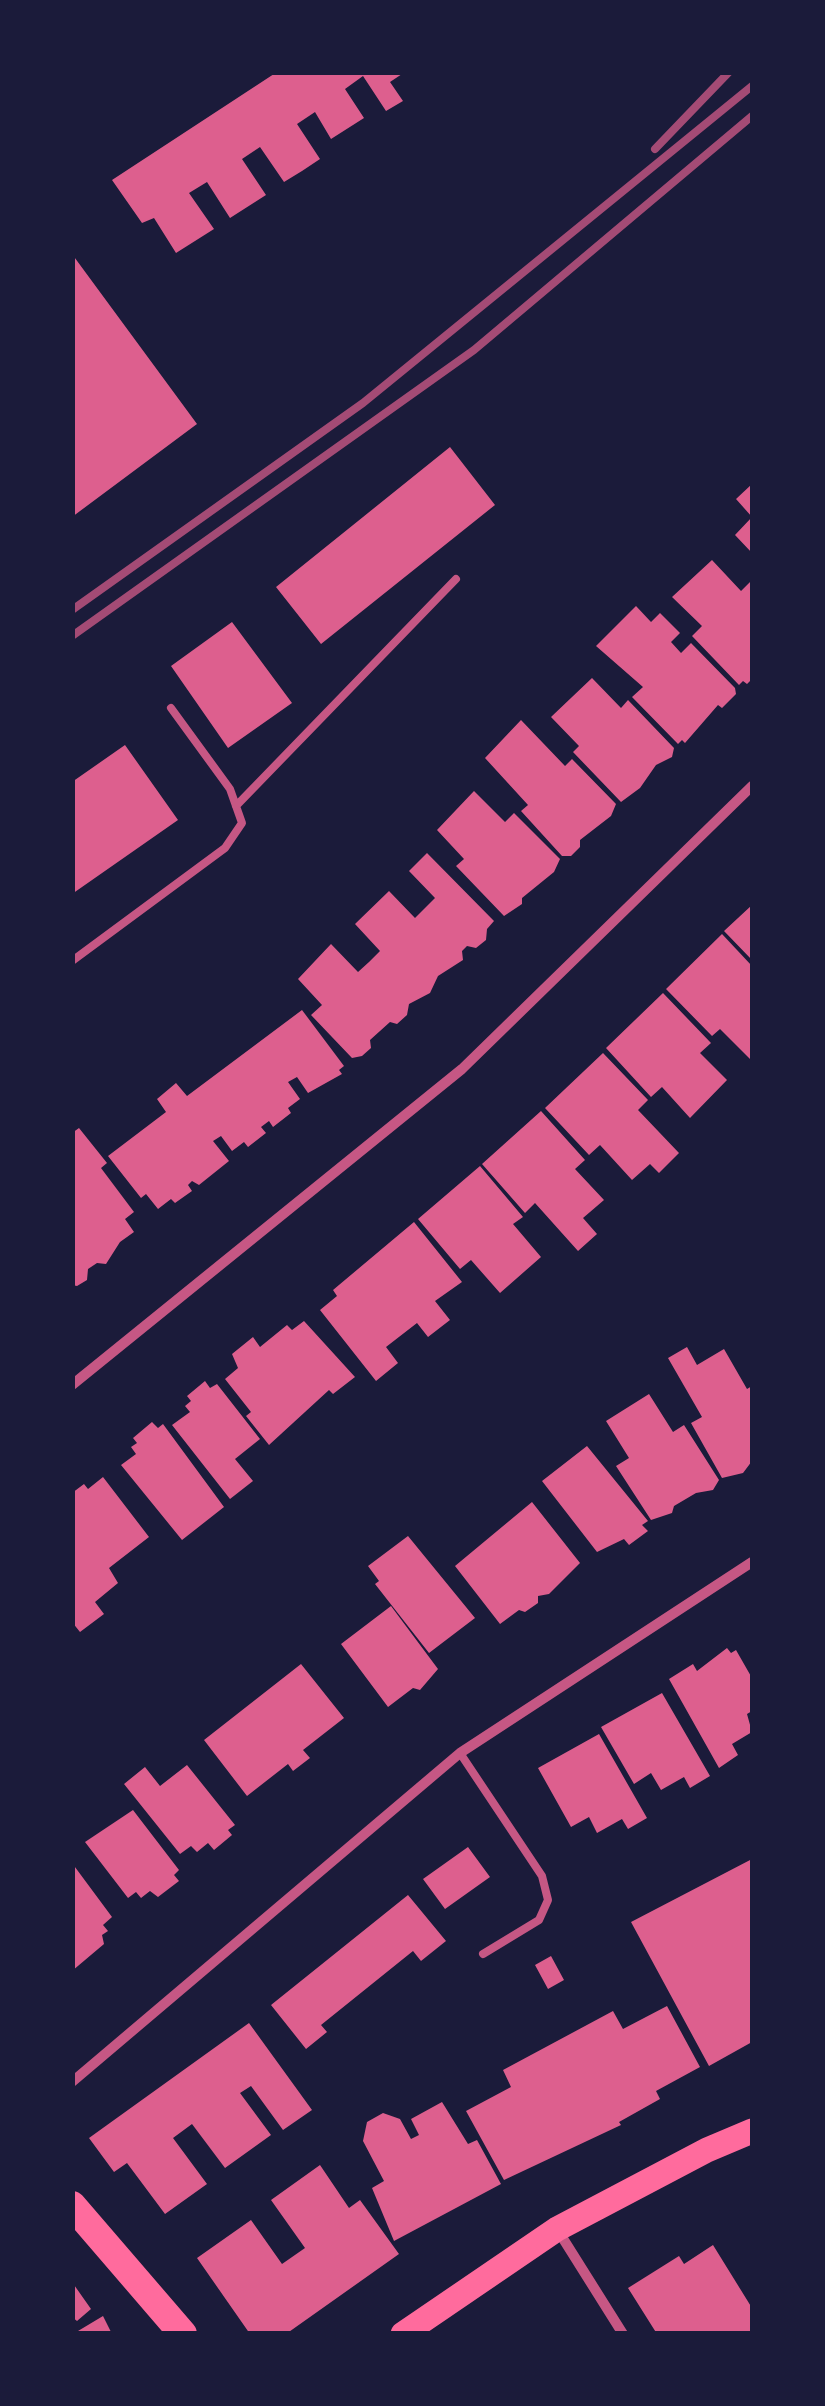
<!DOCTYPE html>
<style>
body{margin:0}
#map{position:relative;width:825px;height:2406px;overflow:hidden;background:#1b1b3a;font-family:"Roboto Serif",serif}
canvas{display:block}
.frame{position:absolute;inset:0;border:75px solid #1b1b3a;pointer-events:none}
</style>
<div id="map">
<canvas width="825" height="2406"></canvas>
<div class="frame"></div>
</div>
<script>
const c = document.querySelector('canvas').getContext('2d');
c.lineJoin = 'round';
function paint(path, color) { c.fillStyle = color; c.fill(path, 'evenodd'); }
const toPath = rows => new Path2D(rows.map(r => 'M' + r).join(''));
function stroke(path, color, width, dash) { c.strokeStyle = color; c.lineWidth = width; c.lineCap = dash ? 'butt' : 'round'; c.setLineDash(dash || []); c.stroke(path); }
paint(toPath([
 [277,72,405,72,390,82,403,101,386,111,363,76,345,89,364,118,331,139,315,112,297,124,320,159,302,171,284,182,260,147,242,159,266,195,230,218,207,182,189,193,214,229,176,253,154,218,142,223,112,180],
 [72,254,197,424,72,517],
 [450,447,495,505,321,644,276,587],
 [752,484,752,517,736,499],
 [752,517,752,553,735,535],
 [712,560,741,591,752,580,752,679,747,684,743,681,739,685,692,636,702,626,672,597],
 [636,606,651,622,660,613,680,633,671,642,681,653,691,643,735,688,736,694,722,708,718,705,685,743,682,740,678,744,632,697,643,687,596,646],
 [232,622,292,703,228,748,171,666],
 [592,678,621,708,628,700,674,748,672,757,656,765,640,788,621,802,573,752,579,746,551,717],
 [521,720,565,766,572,759,616,804,611,816,580,840,580,847,571,856,562,856,521,811,528,805,485,758],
 [125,745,178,820,72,894,72,782],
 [474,791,505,822,514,813,560,859,554,872,522,898,522,904,504,916,456,866,464,859,437,830],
 [427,853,494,921,487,929,486,940,476,948,467,946,462,951,463,960,438,976,430,993,409,1004,407,1015,397,1024,390,1022,370,1040,371,1048,362,1056,352,1058,311,1015,322,1005,298,979,331,944,358,972,369,962,380,951,355,924,389,891,415,918,435,898,409,871],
 [752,905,752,960,724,931],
 [722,934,752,966,751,1060,720,1029,712,1036,666,989],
 [663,993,711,1043,700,1053,727,1080,690,1118,662,1087,651,1097,606,1048],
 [302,1010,344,1066,339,1070,342,1074,308,1093,297,1077,288,1082,300,1099,288,1108,291,1113,273,1127,269,1121,261,1127,266,1133,248,1147,244,1142,232,1151,221,1136,213,1141,229,1161,199,1185,192,1181,188,1185,192,1191,175,1203,171,1199,158,1209,146,1194,141,1198,108,1156,166,1112,157,1099,176,1083,187,1096],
 [603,1053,648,1100,638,1110,679,1153,659,1173,650,1164,632,1180,600,1145,589,1155,545,1108],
 [541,1111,585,1160,575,1169,604,1200,583,1218,597,1234,578,1251,535,1203,525,1213,482,1164],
 [79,1128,107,1163,101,1168,134,1212,125,1219,134,1232,120,1242,106,1264,97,1263,88,1269,87,1280,77,1286,72,1285,72,1133],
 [480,1166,523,1217,513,1224,541,1257,500,1293,471,1260,460,1269,418,1219],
 [414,1222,462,1282,435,1301,450,1320,428,1337,417,1323,386,1347,398,1363,376,1381,320,1310,337,1296,333,1290],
 [304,1321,355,1377,333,1394,329,1390,269,1445,246,1416,251,1412,225,1379,238,1368,232,1354,253,1337,260,1347,287,1325,292,1330],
 [687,1347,697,1365,724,1349,747,1389,752,1386,752,1461,743,1473,722,1478,691,1423,702,1417,668,1358],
 [205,1381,210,1388,217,1384,260,1439,235,1459,253,1481,230,1499,172,1425,190,1412,185,1406,191,1401,187,1396],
 [649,1394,673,1432,684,1425,719,1480,713,1490,696,1493,674,1506,672,1513,651,1520,616,1466,629,1458,606,1421],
 [152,1422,158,1428,163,1424,224,1507,182,1540,121,1465,136,1454,131,1447,137,1443,133,1438],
 [587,1446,648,1521,642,1525,648,1531,629,1545,624,1539,597,1552,542,1481],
 [103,1477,149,1537,109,1568,118,1583,95,1602,104,1614,80,1632,72,1622,72,1493,84,1484,88,1489],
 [532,1502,580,1563,549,1594,538,1596,538,1603,525,1612,519,1610,500,1624,455,1566],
 [408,1536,475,1618,429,1653,375,1584,379,1581,368,1566],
 [391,1606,438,1669,420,1690,413,1688,388,1707,341,1644],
 [727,1648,731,1653,736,1650,752,1678,752,1711,747,1714,752,1732,732,1744,738,1755,719,1768,669,1679,693,1664,697,1671],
 [301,1664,344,1718,303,1750,310,1758,293,1771,288,1764,247,1796,204,1740],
 [662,1693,710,1776,690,1788,684,1777,661,1790,651,1773,634,1784,601,1727],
 [599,1734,647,1818,628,1829,622,1819,597,1833,589,1817,571,1827,538,1768],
 [187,1765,235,1825,228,1830,232,1835,214,1850,208,1843,197,1852,191,1846,180,1854,124,1784,145,1767,160,1786],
 [133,1810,179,1870,174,1875,179,1881,158,1897,150,1891,141,1898,136,1892,128,1898,85,1842],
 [468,1847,490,1877,445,1909,423,1879],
 [752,1859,752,2042,709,2066,631,1922],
 [72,1863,112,1917,103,1925,108,1931,102,1935,104,1944,72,1971],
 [408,1895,446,1941,421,1961,413,1951,321,2025,327,2032,306,2049,271,2005],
 [551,1956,564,1980,548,1989,535,1965],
 [667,2006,700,2067,656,2091,660,2099,619,2122,621,2125,504,2180,466,2111,511,2087,503,2070,613,2011,623,2029],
 [249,2023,312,2110,283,2130,251,2086,240,2093,271,2135,225,2168,192,2124,173,2138,207,2184,165,2214,127,2163,114,2172,89,2138],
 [442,2102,468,2144,477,2140,501,2184,394,2241,372,2188,384,2181,363,2141,367,2122,383,2113,400,2119,411,2139,419,2135,411,2119],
 [320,2165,349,2208,360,2200,399,2254,286,2334,250,2334,197,2258,251,2220,282,2264,305,2248,271,2200],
 [713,2245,752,2308,752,2334,657,2334,628,2288,679,2256,684,2264],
 [72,2282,91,2309,77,2321,72,2317],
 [103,2316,112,2334,80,2334,78,2331]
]), '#dd5f8e');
stroke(toPath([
 [236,806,456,579],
 [72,961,225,848,242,823,230,789,171,708],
 [460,1753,542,1876,548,1900,539,1920,483,1954]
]), '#c65784', 8);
stroke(toPath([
 [72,1385,462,1069,752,786],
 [72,2082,460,1753,752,1562],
 [557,2229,623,2334]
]), '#c65784', 10);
stroke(toPath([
 [403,2334,557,2229,707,2150,752,2131]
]), '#ff6b9d', 25);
stroke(toPath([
 [72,2205,183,2334]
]), '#ff6b9d', 28);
stroke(toPath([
 [655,149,729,72],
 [72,610,363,403,752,86],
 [72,636,474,350,752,116]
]), '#a44b75', 8);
</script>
